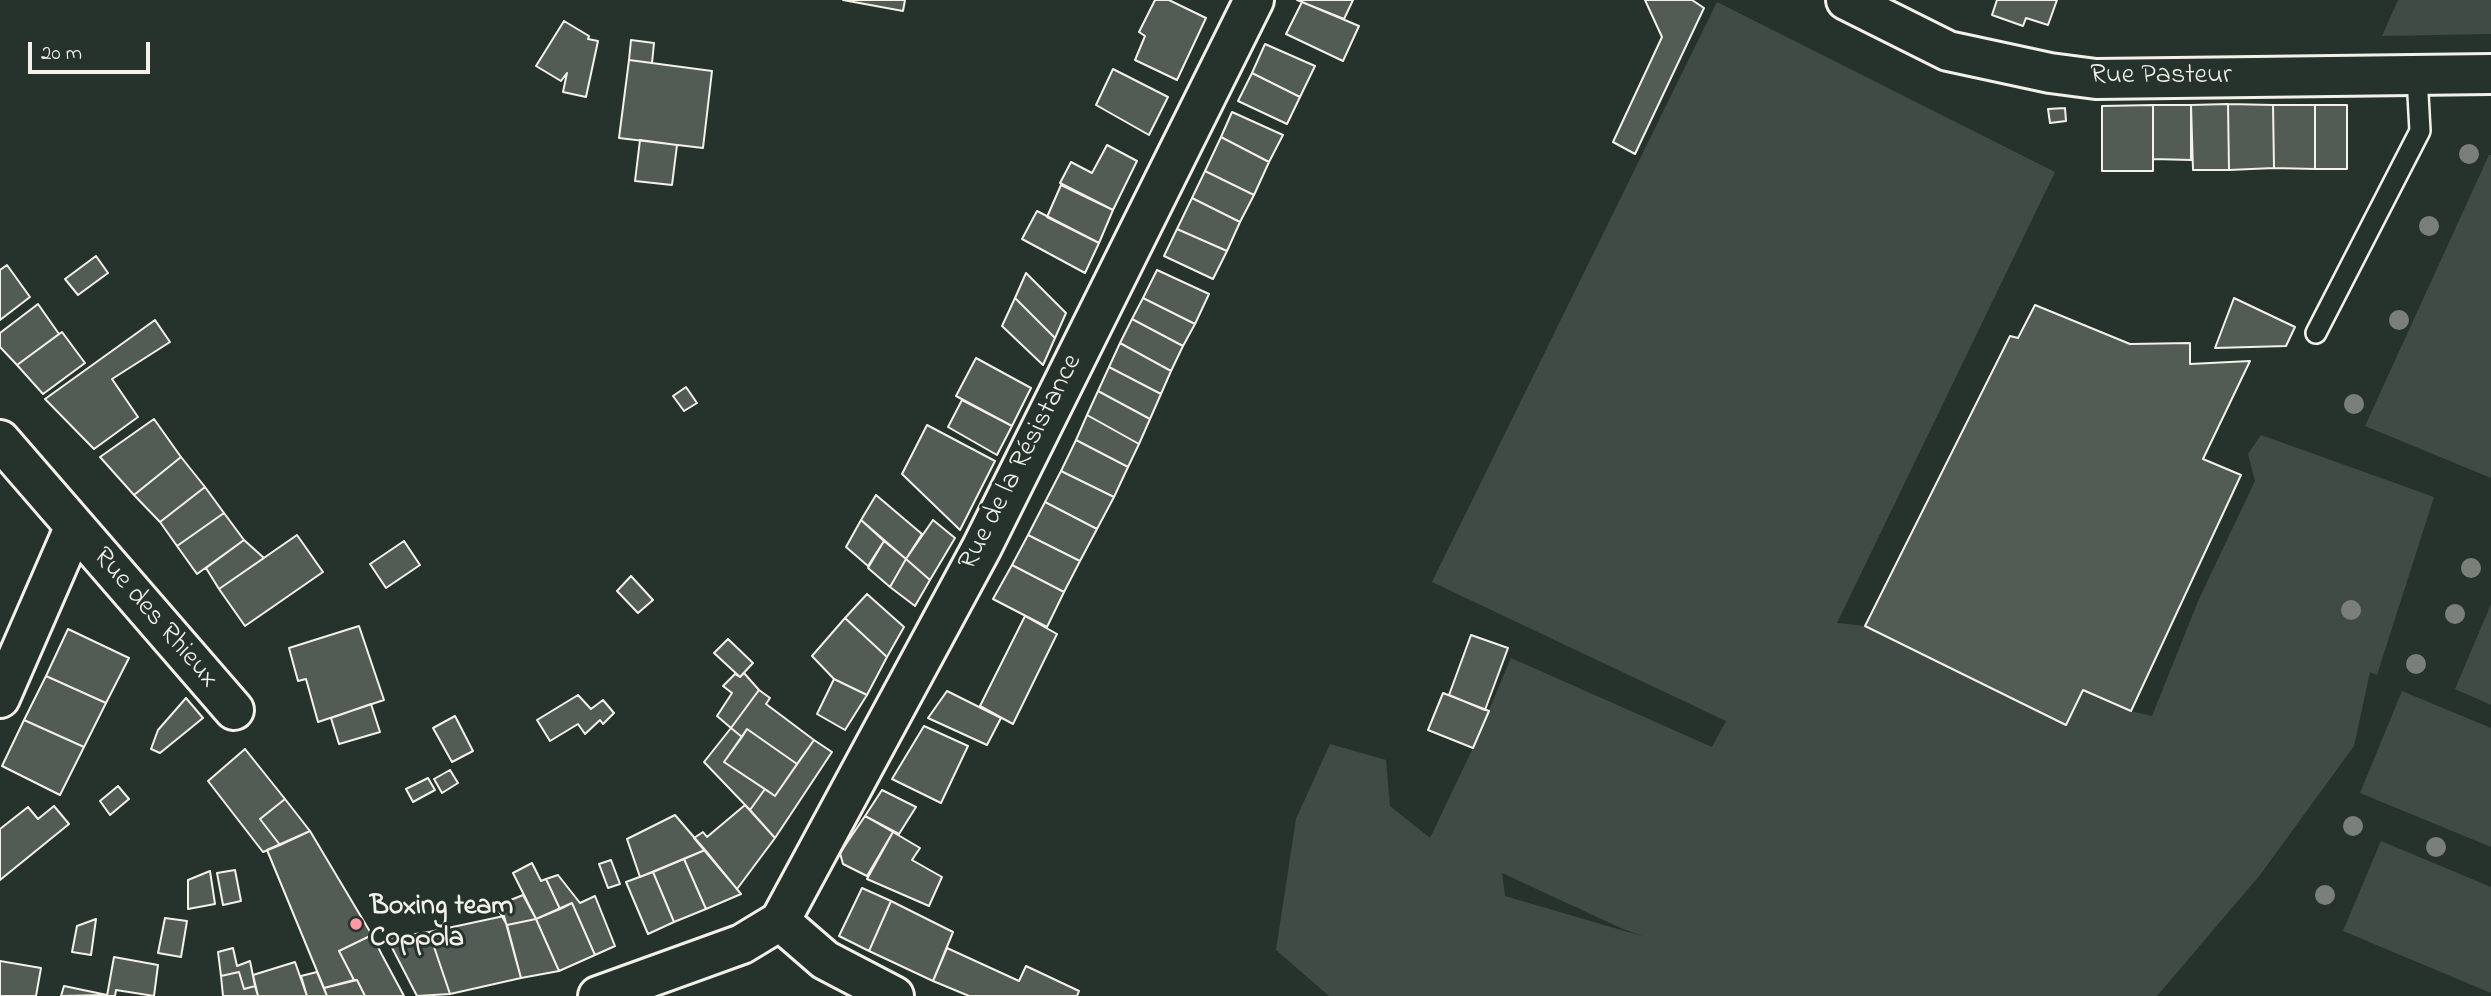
<!DOCTYPE html>
<meta charset="utf-8">
<style>
body{margin:0}
#map{position:relative;width:2491px;height:996px;overflow:hidden;background:#26332d;font-family:"Indie Flower",sans-serif}
canvas{display:block}
.scale{position:absolute;left:28px;top:42px;width:122px;height:32px;box-sizing:border-box;border:4px solid #f4f1e8;border-top:0;padding-left:9px;font-size:21px;line-height:24px;white-space:nowrap;color:#f4f1e8;-webkit-text-stroke:5px #26332d;paint-order:stroke}
</style>
<div id="map">
<canvas width="2491" height="996"></canvas>
<div class="scale">20 m</div>
</div>
<script>
const c = document.querySelector('canvas').getContext('2d');
c.lineJoin = 'round';
function paint(path, color) { c.fillStyle = color; c.fill(path, 'evenodd'); }
const toPath = rows => new Path2D(rows.map(r => 'M' + r).join(''));
function stroke(path, color, width, dash) { c.strokeStyle = color; c.lineWidth = width; c.lineCap = dash ? 'butt' : 'round'; c.setLineDash(dash || []); c.stroke(path); }
function write(font, color, halo, rows, align = 'center') {
  c.font = font + ' "Indie Flower",sans-serif'; c.lineWidth = 6; c.setLineDash([]); c.textBaseline = 'middle'; c.strokeStyle = halo; c.fillStyle = color; for (const [text, x, y, turn = 0] of rows) {
    c.save(); c.translate(x, y); c.rotate((+turn || 0) * Math.PI / 180); c.textAlign = isNaN(turn) ? turn : align; if (halo) c.strokeText(text, 0, 0); c.fillText(text, 0, 0); c.restore();
  }
}
paint(toPath([
 [2398,0,2491,0,2491,34,2382,36],
 [1717,2,2055,172,1837,623,1865,626,2065,725,2083,690,2131,711,2152,716,2199,599,2255,481,2248,454,2261,435,2434,497,2377,675,2370,672,2354,746,2260,875,2157,996,1329,996,1276,950,1296,819,1330,744,1386,760,1390,806,1430,838,1473,748,1511,658,1712,747,1726,721,1432,582],
 [1502,873,1623,929,1645,937,1505,896],
 [2489,155,2491,155,2491,478,2365,426],
 [2491,604,2491,705,2455,689],
 [2402,691,2491,728,2491,847,2360,793],
 [2381,841,2491,887,2491,993,2343,931]
]), '#414b45');
const building = toPath([
 [843,0,905,0,903,11,843,0],
 [1155,0,1169,0,1206,18,1177,80,1135,60,1145,36,1139,32,1155,0],
 [1297,0,1353,0,1344,19,1297,0],
 [1645,0,1692,0,1704,8,1635,154,1613,142,1662,37,1645,0],
 [1997,0,2057,0,2048,25,2026,18,2023,26,1992,15,1997,0],
 [1302,2,1359,26,1343,61,1286,34,1302,2],
 [564,21,589,36,588,39,598,41,586,97,563,92,567,73,561,81,536,66,564,21],
 [631,40,654,43,652,63,629,60,631,40],
 [1265,44,1315,66,1300,97,1252,73,1265,44],
 [629,60,712,71,703,148,619,138,629,60],
 [1113,69,1168,97,1149,135,1096,105,1113,69],
 [1252,73,1300,97,1287,124,1238,101,1252,73],
 [2228,104,2273,105,2274,168,2229,170,2228,104],
 [2228,104,2229,170,2193,170,2191,105,2228,104],
 [2153,105,2191,105,2191,160,2153,159,2153,105],
 [2153,105,2153,171,2102,171,2102,106,2153,105],
 [2273,105,2315,105,2315,169,2274,168,2273,105],
 [2315,105,2347,105,2347,169,2315,169,2315,105],
 [2065,108,2066,121,2050,123,2048,109,2065,108],
 [1232,112,1283,135,1269,162,1221,137,1232,112],
 [1221,137,1269,162,1254,195,1205,171,1221,137],
 [640,140,677,145,672,185,635,181,640,140],
 [1107,145,1137,161,1113,210,1060,183,1071,162,1092,173,1107,145],
 [1205,171,1254,195,1240,222,1192,198,1205,171],
 [1061,185,1113,210,1099,243,1047,217,1061,185],
 [1192,198,1240,222,1227,251,1177,229,1192,198],
 [1037,211,1099,243,1085,273,1022,239,1037,211],
 [1177,229,1227,251,1213,279,1164,256,1177,229],
 [96,256,108,273,78,295,65,279,96,256],
 [7,265,30,297,0,320,0,270,7,265],
 [1157,270,1209,294,1195,324,1143,298,1157,270],
 [1026,273,1066,313,1055,338,1015,298,1026,273],
 [1015,298,1055,338,1043,365,1002,326,1015,298],
 [1143,298,1195,324,1183,346,1132,319,1143,298],
 [2234,298,2295,327,2286,346,2215,348,2234,298],
 [38,304,59,334,17,365,0,347,0,333,38,304],
 [2035,305,2130,344,2190,343,2190,364,2250,361,2203,459,2241,475,2131,711,2083,690,2066,725,1865,626,2010,336,2018,338,2035,305],
 [1132,319,1183,346,1171,371,1120,343,1132,319],
 [155,320,170,342,112,379,138,417,94,449,45,399,155,320],
 [62,332,85,363,43,394,17,365,62,332],
 [1120,343,1171,371,1161,394,1109,367,1120,343],
 [976,358,1031,388,1012,426,956,396,976,358],
 [1109,367,1161,394,1150,419,1098,391,1109,367],
 [686,387,697,403,684,411,673,396,686,387],
 [1098,391,1150,419,1139,444,1087,415,1098,391],
 [962,400,1012,426,997,455,948,427,962,400],
 [1087,415,1139,444,1128,467,1076,440,1087,415],
 [154,419,181,457,134,495,100,457,154,419],
 [927,425,995,461,960,530,902,474,927,425],
 [1076,440,1128,467,1114,497,1061,471,1076,440],
 [181,457,205,487,160,522,134,495,181,457],
 [1061,471,1114,497,1097,529,1045,502,1061,471],
 [205,487,224,513,177,546,160,522,205,487],
 [876,495,922,534,906,559,861,520,876,495],
 [1045,502,1097,529,1080,561,1028,535,1045,502],
 [224,513,244,540,197,574,177,546,224,513],
 [861,520,884,541,868,566,846,547,861,520],
 [933,520,955,538,930,580,906,559,933,520],
 [297,535,323,572,245,626,219,589,297,535],
 [1028,535,1080,561,1064,592,1012,565,1028,535],
 [244,540,264,558,219,589,206,568,244,540],
 [404,541,420,565,386,588,370,564,404,541],
 [884,541,906,559,890,587,868,568,884,541],
 [906,559,930,580,915,606,890,587,906,559],
 [1012,565,1064,592,1047,627,993,599,1012,565],
 [631,576,653,600,638,613,617,591,631,576],
 [867,594,904,627,887,657,845,618,867,594],
 [1025,616,1057,634,1013,724,980,706,1025,616],
 [845,618,887,657,867,695,834,679,812,656,845,618],
 [359,626,384,700,318,722,306,679,298,681,289,648,359,626],
 [68,629,129,658,106,703,46,676,68,629],
 [1471,635,1508,648,1485,710,1449,695,1471,635],
 [728,639,753,663,740,677,714,653,728,639],
 [744,673,759,690,731,728,717,716,732,693,723,686,735,674,740,677,744,673],
 [46,676,106,703,84,747,24,720,46,676],
 [834,679,867,695,845,730,817,714,834,679],
 [759,690,770,698,766,704,814,740,797,764,747,729,742,737,731,728,759,690],
 [947,691,1001,718,987,745,928,718,947,691],
 [1443,693,1489,711,1473,748,1428,730,1443,693],
 [578,695,591,709,603,700,614,713,603,724,600,720,585,734,578,724,550,741,537,720,578,695],
 [186,698,203,718,160,753,151,749,158,730,186,698],
 [371,704,380,732,339,744,331,718,371,704],
 [455,716,473,751,452,762,433,728,455,716],
 [24,720,84,747,60,795,2,766,24,720],
 [924,726,968,746,941,803,892,779,924,726],
 [731,728,742,737,724,762,765,789,750,810,704,762,731,728],
 [747,729,797,764,775,796,724,762,747,729],
 [814,740,832,752,775,838,750,810,765,789,775,796,814,740],
 [245,749,285,799,260,819,280,845,263,852,208,781,245,749],
 [450,770,458,783,442,793,434,779,450,770],
 [428,778,435,790,413,802,406,789,428,778],
 [118,786,129,799,110,815,100,801,118,786],
 [882,790,916,807,899,834,865,816,882,790],
 [285,799,310,831,280,845,260,819,285,799],
 [745,805,775,838,737,889,694,838,703,832,707,837,745,805],
 [54,806,69,824,0,880,0,829,28,807,38,819,54,806],
 [675,815,705,850,640,877,627,839,675,815],
 [865,816,893,832,867,876,843,864,840,853,865,816],
 [310,831,372,935,339,951,354,980,324,988,267,850,310,831],
 [893,832,920,848,912,860,942,877,929,906,867,879,893,832],
 [705,850,741,894,706,909,684,859,705,850],
 [684,859,706,909,674,922,653,872,684,859],
 [611,860,620,884,608,888,599,864,611,860],
 [532,863,541,881,546,879,560,909,536,919,513,873,532,863],
 [235,870,241,901,223,905,217,873,235,870],
 [210,871,215,904,188,909,188,880,210,871],
 [653,872,674,922,648,934,626,882,653,872],
 [558,875,580,903,595,896,615,946,595,955,572,903,560,909,546,879,558,875],
 [862,888,891,901,869,951,839,936,862,888],
 [523,895,536,919,507,925,496,906,523,895],
 [891,901,953,932,933,981,869,951,891,901],
 [572,903,595,955,559,971,536,919,572,903],
 [504,916,521,978,450,994,429,932,504,916],
 [165,918,187,921,181,957,158,953,165,918],
 [96,919,91,955,72,952,77,926,96,919],
 [536,919,559,971,521,978,507,925,536,919],
 [429,932,450,994,417,996,387,938,429,932],
 [372,935,382,955,404,996,365,996,357,980,354,980,339,951,372,935],
 [233,948,237,966,250,961,255,986,244,989,239,972,221,976,218,952,233,948],
 [947,948,1019,981,1026,966,1079,991,1077,996,969,996,933,981,947,948],
 [114,957,158,965,154,996,116,990,115,996,107,996,114,957],
 [0,961,41,968,36,996,0,996,0,961],
 [295,962,307,996,258,996,253,975,295,962],
 [239,972,244,989,255,986,258,996,223,996,221,976,239,972],
 [317,972,327,996,307,996,301,976,317,972],
 [357,980,365,996,327,996,324,988,357,980],
 [64,986,107,995,61,996,64,986]
]);
paint(building, '#525c55');
stroke(building, '#f4f1e8', 2);
const lane = toPath([
 [2316,333,2420,131,2417,76]
]);
const street = toPath([
 [1846,0,1948,51,2050,73,2096,79,2491,74],
 [0,440,234,710],
 [0,698,74,528],
 [780,921,982,547,1254,0],
 [780,921,825,960,894,996],
 [598,996,742,944,780,921]
]);
stroke(lane, '#f4f1e8', 24);
stroke(street, '#f4f1e8', 44);
stroke(lane, '#26332d', 19);
stroke(street, '#26332d', 38);
c.fillStyle = '#7a8079';
for (const [x, y] of [
 [2469,154],
 [2429,226],
 [2399,320],
 [2354,404],
 [2471,568],
 [2351,610],
 [2455,614],
 [2416,664],
 [2353,826],
 [2436,847],
 [2325,895]
]) { c.beginPath(); c.arc(x, y, 10, 0, 2 * Math.PI); c.fill(); }
for (const [x, y, r, color] of [
 [356,924,7,"#ff9aa2"]
]) { const dot = new Path2D(); dot.arc(x, y, r, 0, 2 * Math.PI); c.fillStyle = color; c.fill(dot); stroke(dot, '#26332d', 2.5); }
write('28px', '#f4f1e8', '#26332d', [
 ["Rue Pasteur",2161,77],
 ["Rue de la Résistance",1022,463,-63],
 ["Rue des Rhieux",154,619,49]
]);
write('bold 28px', '#f4f1e8', '#26332d', [
 ["Boxing team",370,908],
 ["Coppola",370,940]
], 'left');
</script>
